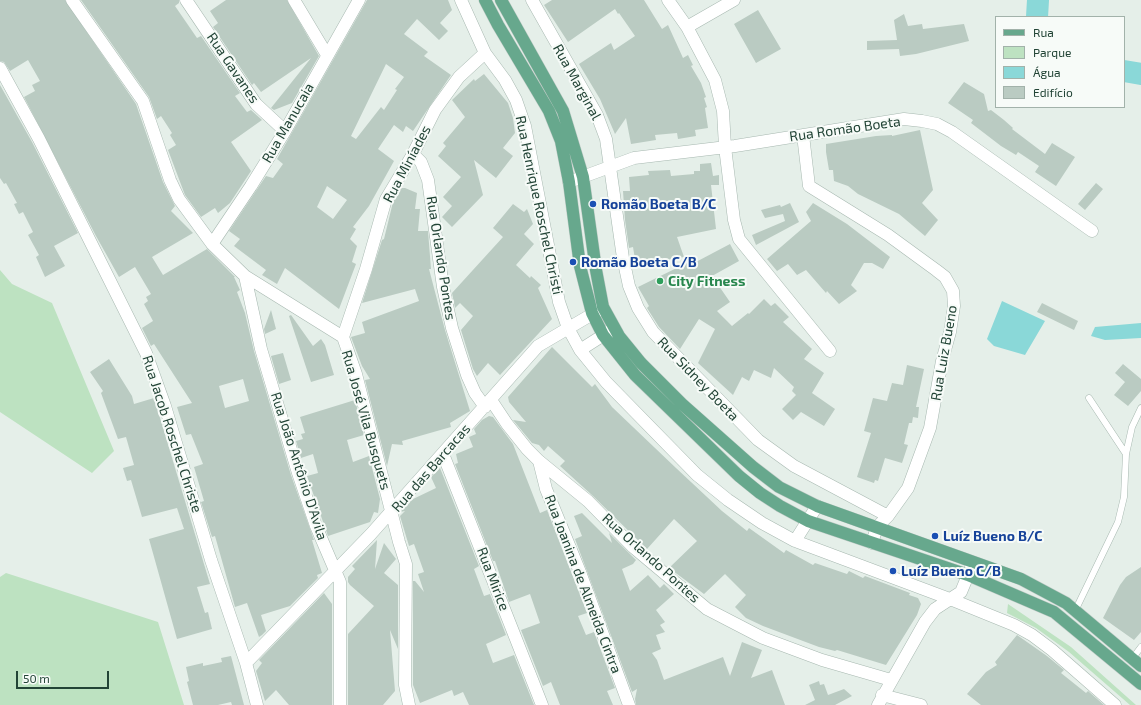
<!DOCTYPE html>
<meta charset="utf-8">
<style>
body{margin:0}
#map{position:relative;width:1141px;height:705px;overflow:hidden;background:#e5efe9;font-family:"Exo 2",sans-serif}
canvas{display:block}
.legend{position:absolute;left:995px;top:16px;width:130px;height:92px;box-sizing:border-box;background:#f7fbf8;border:1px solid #a2b2aa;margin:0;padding:5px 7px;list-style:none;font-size:12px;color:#224436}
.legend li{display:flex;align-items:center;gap:8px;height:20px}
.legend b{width:20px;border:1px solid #a2b2aa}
.scale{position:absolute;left:16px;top:671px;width:93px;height:18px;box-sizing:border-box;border:2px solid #224436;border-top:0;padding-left:5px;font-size:12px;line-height:14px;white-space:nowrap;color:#224436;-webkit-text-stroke:3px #f7fbf8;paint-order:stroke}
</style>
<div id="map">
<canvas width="1141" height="705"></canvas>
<ul class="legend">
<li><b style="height:5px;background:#67a88d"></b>Rua</li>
<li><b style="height:11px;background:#bde2c1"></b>Parque</li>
<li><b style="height:11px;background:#8ad8d8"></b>Água</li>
<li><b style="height:11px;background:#bacbc2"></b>Edifício</li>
</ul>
<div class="scale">50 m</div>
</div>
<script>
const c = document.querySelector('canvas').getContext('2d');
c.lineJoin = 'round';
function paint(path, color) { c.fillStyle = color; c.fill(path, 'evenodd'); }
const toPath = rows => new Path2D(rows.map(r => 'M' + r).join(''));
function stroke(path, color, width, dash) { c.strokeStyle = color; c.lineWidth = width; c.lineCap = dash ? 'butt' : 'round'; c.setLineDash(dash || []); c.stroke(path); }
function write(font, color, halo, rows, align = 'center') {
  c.font = font + ' "Exo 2",sans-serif'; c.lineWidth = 4; c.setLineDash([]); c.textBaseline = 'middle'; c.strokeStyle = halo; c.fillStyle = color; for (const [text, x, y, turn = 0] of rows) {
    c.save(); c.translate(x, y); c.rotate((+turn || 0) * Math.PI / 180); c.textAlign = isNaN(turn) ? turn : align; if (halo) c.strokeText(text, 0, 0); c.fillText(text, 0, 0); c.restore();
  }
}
paint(toPath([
 [0,270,12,284,52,303,114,451,92,473,0,412],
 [6,573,158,622,184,705,0,705,0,577],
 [1008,604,1071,647,1136,705,1130,705,1069,652,1036,628,1007,613]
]), '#bde2c1');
paint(toPath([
 [1002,301,1045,321,1025,355,994,346,987,339],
 [1141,323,1141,338,1105,340,1091,336,1095,327]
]), '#8ad8d8');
stroke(toPath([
 [1037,17,1038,0],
 [1124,71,1141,74]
]), '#8ad8d8', 22);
paint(toPath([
 [0,0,65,0,136,104,163,182,175,206,171,211,193,233,152,257,163,275,207,249,235,277,234,277,240,290,237,292,245,313,254,351,291,475,314,540,312,540,322,573,317,575,318,578,290,606,261,615,266,631,262,635,259,637,247,603,235,607,215,536,212,537,201,502,204,501,194,467,203,464,191,434,186,435,177,407,192,403,154,344,151,346,142,328,153,321,144,304,148,301,146,297,151,294,135,267,119,277,96,236,24,97,35,91,32,85,40,81,28,60,10,71,4,62,0,61],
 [243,379,249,401,225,408,219,386],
 [81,0,179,0,179,3,175,6,197,38,201,36,240,93,235,96,247,112,251,110,262,120,231,142,251,171,230,203,218,213,215,208,201,217,185,195,168,150,176,145,170,135,172,133,161,116,157,119,149,97],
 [226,0,287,0,319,56,292,103,274,110,271,108,311,58,261,92,254,83,252,85,213,27,218,23,210,11],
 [367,0,448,0,452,10,440,23,448,31,439,40,417,19,404,34,428,52,424,56,451,75,413,131,406,126,403,132,394,125,378,149,394,161,369,206,353,227,356,229,350,239,357,246,352,262,356,264,339,309,285,268,277,284,262,275,266,270,234,246,240,239,229,231,266,176,273,178,283,164,277,159],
 [386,64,404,77,395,89,397,90,384,110,381,107,356,139,351,136],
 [327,186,347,200,333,219,317,207],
 [552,0,644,0,662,29,668,25,683,58,688,55,693,65,691,66,701,83,706,97,704,98,707,107,705,108,708,128,695,130,696,136,678,139,677,133,655,135,656,140,631,144,626,118,615,134,600,99,579,64,611,43,614,50,635,36,619,13,618,14,615,9,568,42,544,5],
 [758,10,781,49,756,63,734,24],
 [904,14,908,26,922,24,923,29,964,24,969,41,916,54,900,56,899,49,867,50,867,41,897,40,894,20],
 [484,74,508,103,513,118,515,133,503,148,513,156,496,178,474,160,483,195,452,227,442,217,452,206,443,197,461,177,438,156,446,146,443,143,465,117,452,100,474,79,475,81],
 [964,82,984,94,988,111,991,110,1004,120,1013,128,1012,129,1045,154,1052,143,1075,157,1056,186,1035,172,1039,166,1018,152,1016,155,1001,146,971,123,973,120,948,103],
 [0,85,32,142,78,233,54,246,65,266,45,277,36,257,39,255,28,235,33,232,23,212,19,214,14,204,17,203,6,183,4,184,0,178],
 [920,130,933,190,922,203,938,220,925,236,899,214,858,194,848,186,834,181,833,170,829,170,826,152,826,144,876,136,892,135,892,136],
 [711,163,713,176,719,175,719,185,711,185,716,229,677,237,684,257,636,265,633,247,629,248,625,220,623,191,630,191,629,177,649,175,648,171,670,170,671,176,694,174,694,171,700,171,700,164],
 [1096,183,1103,189,1085,210,1078,204],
 [401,188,405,188,417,193,415,209,420,209,418,231,428,231,431,269,429,269,445,330,470,411,450,423,451,427,402,441,403,445,392,444,387,466,365,380,370,379,362,366,351,337,365,333,362,322,419,301,415,289,362,303,382,240,384,239,393,202],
 [790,203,799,222,756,245,752,235,785,221,783,214,765,218,761,210,780,205,781,207],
 [813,203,847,224,890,257,883,269,872,263,864,263,851,285,857,291,839,304,827,291,826,293,806,270,797,275,788,264,777,271,767,259,811,221,806,212],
 [513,204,524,212,527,209,533,224,524,234,534,244,516,265,530,278,531,276,541,285,538,288,552,319,500,375,488,363,477,376,473,369,461,330,473,316,460,303,455,308,452,293,503,237,493,228],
 [730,244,739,261,712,276,730,302,717,311,732,326,748,313,749,314,764,299,771,306,775,303,789,317,783,322,812,349,804,359,824,373,812,393,835,409,824,426,801,412,793,420,782,409,796,395,792,391,794,387,774,368,771,378,754,370,749,381,742,377,733,395,698,363,715,329,699,319,680,349,659,327,647,308,649,306,638,287,693,260,694,263],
 [1042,303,1078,321,1074,330,1037,312],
 [271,310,276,329,265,334,264,329],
 [291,315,313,346,321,339,325,345,334,375,311,382,289,316],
 [552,347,592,387,595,384,612,407,676,468,722,511,747,531,749,528,784,553,786,550,813,565,815,563,847,574,849,571,863,578,865,576,910,593,909,595,918,598,921,604,917,615,886,665,837,650,835,651,819,647,763,626,746,618,735,607,746,595,725,574,704,594,669,568,697,541,674,519,647,549,593,496,560,466,565,461,548,446,544,451,539,445,532,443,513,420,526,422,509,402,508,397],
 [283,353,291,380,279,384,271,356],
 [109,359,132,396,134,404,154,398,210,584,197,587,205,613,208,612,212,629,177,639,149,539,184,529,177,508,142,517,131,480,127,481,123,468,134,465,126,437,118,439,101,393,103,391,90,372],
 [1123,364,1141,379,1141,391,1128,406,1114,395,1125,382,1115,373],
 [907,365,924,369,916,407,919,407,918,418,913,417,912,423,909,423,904,444,908,445,902,463,885,458,878,481,875,480,874,483,857,477,871,433,864,431,873,398,887,401,892,383,903,385],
 [355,400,364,435,347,440,353,462,369,456,380,499,378,513,374,512,370,522,328,536,307,476,318,473,313,454,301,458,296,441,303,439,301,434,305,433,300,417],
 [489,416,493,417,513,444,540,513,547,510,587,613,578,616,586,635,594,632,615,688,607,691,613,705,560,705,551,682,543,686,521,630,540,623,530,594,509,602,495,561,493,561,455,464,458,463,456,454,473,447,469,437,476,434,474,429,482,420],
 [440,468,479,566,474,569,484,596,490,594,506,635,486,644,493,663,514,655,534,705,469,705,463,692,454,696,452,690,420,703,413,685,413,581,415,581,424,592,418,574,424,572,414,544,409,546,400,516,405,511,400,512,411,500,436,488,431,477],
 [582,513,612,543,609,533,636,560,633,564,622,569,630,591,648,575,660,588,664,584,674,594,656,610,665,622,660,625,665,632,656,635,661,649,652,653,657,660,664,680,723,657,730,676,742,642,762,650,751,678,772,670,785,705,636,705,635,699,637,689,632,692,575,539,582,536,574,516],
 [377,540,375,569,384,543,396,559,384,573,398,585,398,649,390,630,395,691,383,705,348,705,348,634,374,606,350,585,348,582,348,577,355,569,352,566],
 [1141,567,1141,632,1134,640,1103,618,1120,585,1126,577],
 [324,593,332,604,332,705,289,705,276,690,265,701,256,671,262,663,259,660],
 [1017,635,1047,656,1064,670,1061,673,1086,693,1088,691,1104,705,981,705,967,694,986,672,997,665,995,662],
 [231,656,244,705,232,705,231,702,218,705,193,705,187,682,189,681,186,667,203,663,203,666,222,662,221,658],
 [819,681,820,685,824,684,828,695,844,689,852,696,835,705,805,705,815,700,809,685]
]), '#bacbc2');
const lane = toPath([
 [1089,398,1126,454],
 [1075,611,1118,522,1124,497,1126,454,1132,427,1141,408],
 [1132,659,1141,647]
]);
const street = toPath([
 [72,0,143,101,170,180,179,199,212,244,245,276,343,337,356,374,399,542,406,564,405,685,409,705],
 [186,0,256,104,285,131],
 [294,0,327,55],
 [461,0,485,53,505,80,516,100,525,126,559,302,568,328,580,350,606,382,697,475,728,500,762,523,795,541,950,599,1014,625,1032,635,1052,650,1115,705],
 [532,0,597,115,606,139,623,258,629,286,638,308,653,332,758,440,794,466,888,516],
 [668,0,687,27,715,80,723,111,725,147,734,220,739,239,830,351],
 [687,27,734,0],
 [0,68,39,139,146,353,165,406,211,560,246,663,257,705],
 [803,135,809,186,888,235,936,270,945,277,953,291,954,306,950,332,942,361,930,428,908,488,888,516,877,527,872,543],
 [413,154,421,162,428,180,443,287,452,328,467,375,475,393,485,407],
 [569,182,634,158,735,146,904,119,922,121,937,124,952,132,1092,231],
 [212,244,251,186,285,131,359,0],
 [245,276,261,349,298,473,316,526,340,582,340,705],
 [343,337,366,269,386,199,413,154,435,110,459,77,485,53],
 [580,350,613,329],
 [491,400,507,424,527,449,539,461,588,501,633,547,707,609,763,638,822,660,891,680],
 [443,454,542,705],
 [539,461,546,489,580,572,629,705],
 [795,541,817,506],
 [246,663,371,534,538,346,601,309],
 [882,695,921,705],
 [878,705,925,622,935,609,961,592,973,563]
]);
const primary = toPath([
 [485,0,498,25,549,111,561,141,569,182,580,266,592,313,603,335,635,375,739,476,760,493,780,506,808,521,968,575,1054,612,1141,684],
 [501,0,563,111,583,177,596,270,603,307,619,336,641,363,682,404,753,467,779,487,817,506,1021,579,1066,603,1141,666]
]);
stroke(lane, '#a7b8b0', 7);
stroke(street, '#a7b8b0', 13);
stroke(primary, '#c1cbc7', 13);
stroke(lane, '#fff', 6);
stroke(street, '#fff', 12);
stroke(primary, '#67a88d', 12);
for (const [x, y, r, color] of [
 [593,204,4,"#1a4fb4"],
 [573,262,4,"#1a4fb4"],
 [660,281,4,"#2e9e5b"],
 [935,536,4,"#1a4fb4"],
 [893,571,4,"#1a4fb4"]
]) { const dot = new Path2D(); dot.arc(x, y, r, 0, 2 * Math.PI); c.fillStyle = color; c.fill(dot); stroke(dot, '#f7fbf8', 1.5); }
write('14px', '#224436', '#f7fbf8', [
 ["Rua Gavanes",233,68,56],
 ["Rua Marginal",577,82,61],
 ["Rua Manucaia",288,123,-60],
 ["Rua Romão Boeta",845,129,-8],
 ["Rua Miníades",407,164,-62],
 ["Rua Henrique Roschel Christi",539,205,78],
 ["Rua Orlando Pontes",441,258,81],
 ["Rua Luiz Bueno",944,353,-80],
 ["Rua Sidney Boeta",698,379,46],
 ["Rua José Vila Busquets",366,420,74],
 ["Rua Jacob Roschel Christe",172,434,72],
 ["Rua João Antônio D'Avila",299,466,72],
 ["Rua das Barcacas",431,468,-49],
 ["Rua Orlando Pontes",651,558,42],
 ["Rua Mirice",493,579,69],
 ["Rua Joanina de Almeida Cintra",583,584,69]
]);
write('bold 14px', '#164399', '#f7fbf8', [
 ["Romão Boeta B/C",601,204],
 ["Romão Boeta C/B",581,262],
 ["Luíz Bueno B/C",943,536],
 ["Luíz Bueno C/B",901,571]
], 'left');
write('bold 14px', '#27864d', '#f7fbf8', [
 ["City Fitness",668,281]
], 'left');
</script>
